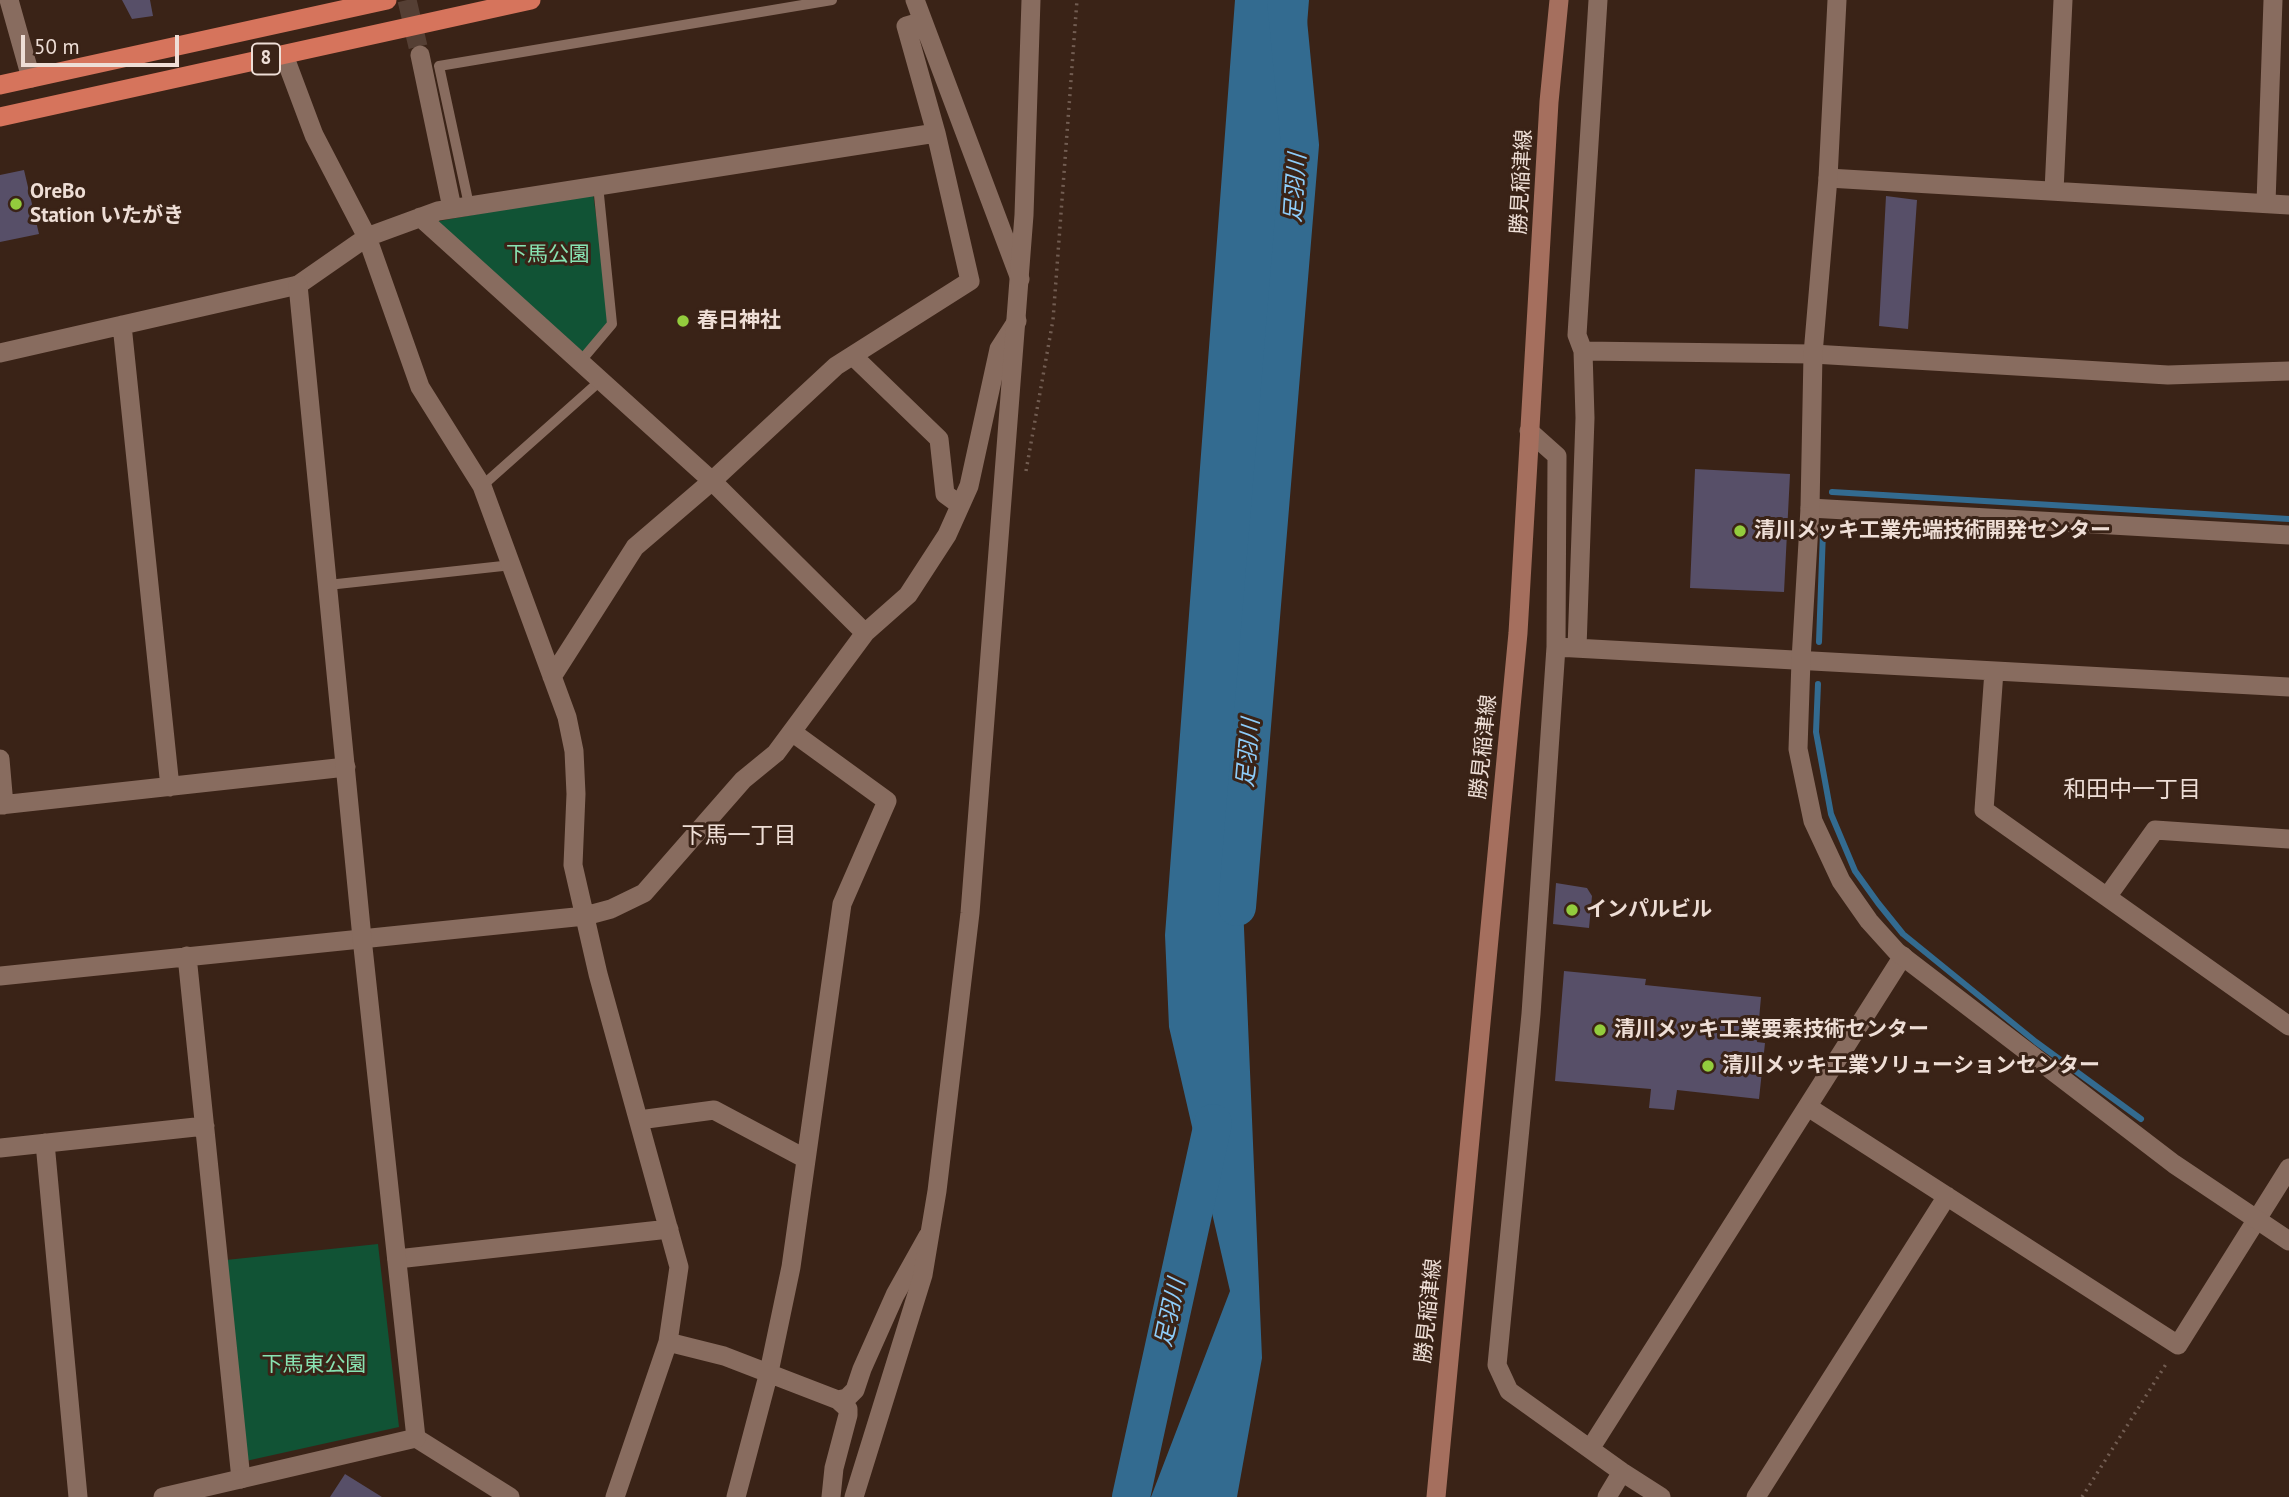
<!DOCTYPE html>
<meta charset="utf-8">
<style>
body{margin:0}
#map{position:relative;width:2289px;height:1497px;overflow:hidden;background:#3a2317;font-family:"PT Sans",sans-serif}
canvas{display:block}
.scale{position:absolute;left:21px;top:35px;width:158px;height:32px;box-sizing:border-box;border:4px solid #eeded6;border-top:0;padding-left:9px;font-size:21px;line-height:24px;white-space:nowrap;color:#eeded6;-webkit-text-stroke:5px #3a2317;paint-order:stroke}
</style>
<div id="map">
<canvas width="2289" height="1497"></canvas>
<div class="scale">50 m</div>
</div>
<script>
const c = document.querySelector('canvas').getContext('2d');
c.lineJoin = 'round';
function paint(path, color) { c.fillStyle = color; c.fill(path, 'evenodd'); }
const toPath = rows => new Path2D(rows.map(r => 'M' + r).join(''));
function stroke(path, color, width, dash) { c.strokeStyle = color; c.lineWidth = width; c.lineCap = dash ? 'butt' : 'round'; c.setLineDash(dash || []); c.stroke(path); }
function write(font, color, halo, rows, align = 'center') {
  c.font = font + ' "PT Sans","Noto Sans JP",sans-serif'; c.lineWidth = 6; c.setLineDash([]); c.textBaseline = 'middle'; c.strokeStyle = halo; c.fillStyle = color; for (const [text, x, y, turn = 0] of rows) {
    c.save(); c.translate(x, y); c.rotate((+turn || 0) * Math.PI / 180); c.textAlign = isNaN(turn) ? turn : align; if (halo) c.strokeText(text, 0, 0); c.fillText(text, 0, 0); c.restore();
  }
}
paint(toPath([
 [593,193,610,322,579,357,434,222],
 [378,1244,399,1427,246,1461,226,1260]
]), '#115335');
paint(toPath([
 [1235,0,1309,0,1241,857,1262,1358,1237,1497,1151,1497,1230,1291,1169,1027,1165,935]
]), '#336b90');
stroke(toPath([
 [1832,492,2289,519],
 [1819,642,1823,531],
 [1818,684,1816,732,1831,814,1855,871,1878,903,1903,934,2036,1042,2141,1119]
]), '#336b90', 6);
stroke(toPath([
 [1237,907,1300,145,1286,0],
 [1131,1497,1213,1123]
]), '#336b90', 38);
paint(toPath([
 [122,0,150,0,153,16,132,19],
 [24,170,39,234,0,242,0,175],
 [1886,196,1917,200,1908,329,1879,326],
 [1695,469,1790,474,1784,592,1690,588],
 [1556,883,1587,888,1592,896,1589,928,1553,924],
 [1564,971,1646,979,1645,985,1761,997,1757,1042,1765,1043,1759,1099,1677,1090,1674,1110,1649,1108,1651,1089,1555,1081],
 [345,1474,382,1497,330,1497]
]), '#574f68');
stroke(toPath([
 [407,0,420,55]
]), '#553f34', 19, [19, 10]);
stroke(toPath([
 [1026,471,1053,320,1077,0],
 [2082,1497,2168,1361]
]), '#725d52', 3.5, [2, 5]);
stroke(toPath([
 [469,205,439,66,832,0],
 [580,362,612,324,598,185],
 [482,486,600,381],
 [328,585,512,565]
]), '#886c5f', 10);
stroke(toPath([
 [9,0,31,78],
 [915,0,1020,279],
 [284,55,314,135,367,237,420,387,482,486,567,717,574,751,576,794,573,865,598,974,679,1267,668,1342,615,1497],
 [420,55,452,208],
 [1828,178,2289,205],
 [2054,191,2063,0],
 [2266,203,2273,0],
 [420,217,712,481,865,633],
 [122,325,170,787],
 [1583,351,1813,354,2168,375,2289,371],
 [0,353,298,285,367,237,438,211,936,133],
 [853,356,939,439,945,494,960,505],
 [1529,431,1557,456,1556,647,1531,1014,1497,1365,1509,1391,1622,1472,1661,1497],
 [1810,508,2289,535],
 [1556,647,2289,687],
 [1577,648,1585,418,1583,351,1577,335,1598,0],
 [1994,671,1984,810,2289,1026],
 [552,677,635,547,712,481,836,366,970,281,936,133,906,26,923,21],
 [0,759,4,805],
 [0,805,346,767],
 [2107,897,2155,830,2289,839],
 [187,956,241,1479],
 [0,976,585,916,611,909,644,893,743,780,776,753,865,633,908,595,947,535,969,486,999,349,1017,321],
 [1808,1107,2178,1345,2289,1168],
 [639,1120,714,1110,806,1159],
 [45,1143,78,1497],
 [0,1148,205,1126],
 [397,1259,669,1229],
 [668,1342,724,1356,838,1400,847,1398,855,1390,862,1369,895,1295,928,1236],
 [416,1438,510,1497],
 [1590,1449,1903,956],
 [736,1497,769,1372,791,1267,842,904,887,801,792,732],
 [831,1497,834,1468,848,1415,848,1409,838,1400],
 [1607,1497,1622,1472],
 [1756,1497,1947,1196]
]), '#886c5f', 19);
stroke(toPath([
 [1837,0,1828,178,1813,354,1810,508,1801,660,1798,749,1813,821,1841,881,1869,921,1897,952,2174,1164,2289,1241],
 [163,1497,416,1438,362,938,298,285],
 [854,1497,923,1275,937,1191,970,913,1024,215,1031,0]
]), '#886c5f', 19);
stroke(toPath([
 [1436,1497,1518,633,1549,102,1559,0]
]), '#a56f5e', 19);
stroke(toPath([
 [0,85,387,0],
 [0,117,531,0]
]), '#d6745c', 19);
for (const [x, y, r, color] of [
 [16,204,7,"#93cc3d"],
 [683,321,7,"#93cc3d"],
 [1740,531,7,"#93cc3d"],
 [1572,910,7,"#93cc3d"],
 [1600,1030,7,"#93cc3d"],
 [1708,1066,7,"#93cc3d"]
]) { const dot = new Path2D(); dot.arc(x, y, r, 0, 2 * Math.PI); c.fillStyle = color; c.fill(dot); stroke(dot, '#3a2317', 2.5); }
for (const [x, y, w] of [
 [266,59,28]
]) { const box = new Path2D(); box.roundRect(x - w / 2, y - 15.5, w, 31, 5); c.fillStyle = '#3a2317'; c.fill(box); stroke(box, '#eeded6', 2); }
write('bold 19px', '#eeded6', null, [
 ["8",266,59]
]);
write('21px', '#eeded6', '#3a2317', [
 ["勝見稲津線",1522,182,-87],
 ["勝見稲津線",1484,747,-84],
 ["勝見稲津線",1429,1311,-84]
]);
write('bold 21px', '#eeded6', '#3a2317', [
 ["OreBo",30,192],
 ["Station いたがき",30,216],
 ["春日神社",697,321],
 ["清川メッキ工業先端技術開発センター",1754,531],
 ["インパルビル",1586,910],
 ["清川メッキ工業要素技術センター",1614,1030],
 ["清川メッキ工業ソリューションセンター",1722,1066]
], 'left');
write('21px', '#88e3b2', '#3a2317', [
 ["下馬公園",548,255],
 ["下馬東公園",314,1365]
]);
write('italic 23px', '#8ecdfa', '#3a2317', [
 ["足羽川",1296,188,-86],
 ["足羽川",1249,753,-85],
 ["足羽川",1171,1313,-78]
]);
write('23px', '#eeded6', '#3a2317', [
 ["和田中一丁目",2132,790],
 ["下馬一丁目",739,836]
]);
</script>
